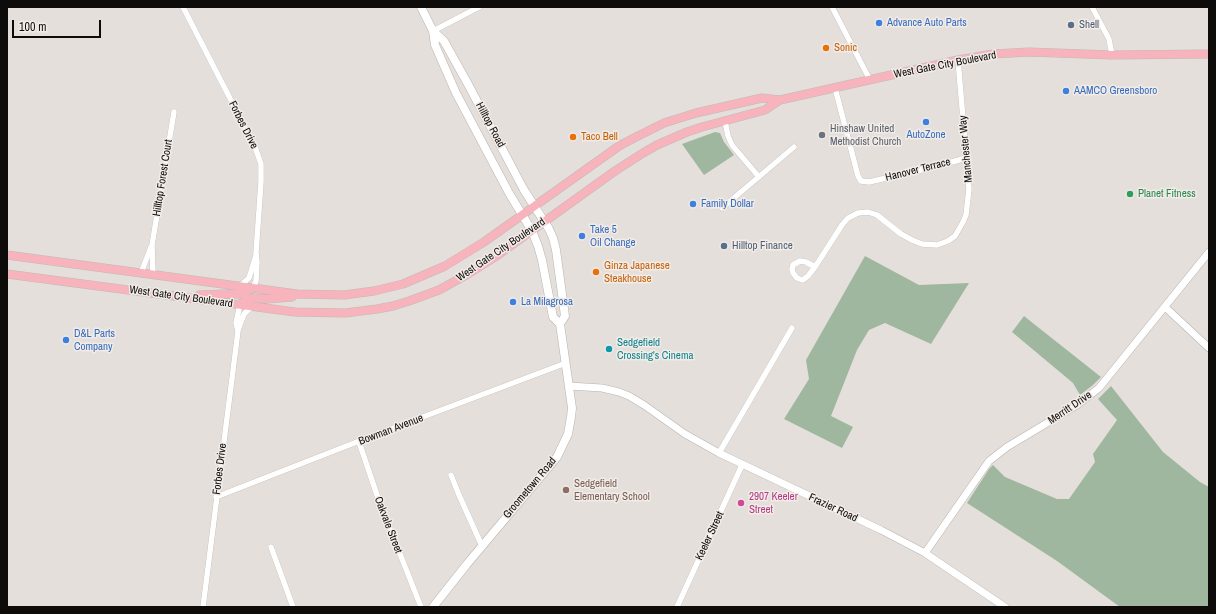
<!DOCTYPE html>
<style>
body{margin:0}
#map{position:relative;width:1216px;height:614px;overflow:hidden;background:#e4dfdb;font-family:"Archivo Narrow",sans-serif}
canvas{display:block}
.frame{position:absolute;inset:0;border:8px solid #0e0c0a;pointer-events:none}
.scale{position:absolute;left:12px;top:20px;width:89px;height:18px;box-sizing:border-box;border:2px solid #0e0c0a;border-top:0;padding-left:5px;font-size:12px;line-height:14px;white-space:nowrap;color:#0e0c0a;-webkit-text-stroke:3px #f2ece8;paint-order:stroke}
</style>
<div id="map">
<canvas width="1216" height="614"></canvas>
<div class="frame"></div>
<div class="scale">100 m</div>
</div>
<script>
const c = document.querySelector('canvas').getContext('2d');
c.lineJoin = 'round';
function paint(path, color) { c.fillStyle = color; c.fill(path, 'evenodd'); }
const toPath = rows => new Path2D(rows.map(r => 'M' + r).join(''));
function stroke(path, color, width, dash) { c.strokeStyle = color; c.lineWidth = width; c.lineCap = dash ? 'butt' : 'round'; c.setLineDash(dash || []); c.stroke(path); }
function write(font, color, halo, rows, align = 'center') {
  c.font = font + ' "Archivo Narrow",sans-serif'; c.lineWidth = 3; c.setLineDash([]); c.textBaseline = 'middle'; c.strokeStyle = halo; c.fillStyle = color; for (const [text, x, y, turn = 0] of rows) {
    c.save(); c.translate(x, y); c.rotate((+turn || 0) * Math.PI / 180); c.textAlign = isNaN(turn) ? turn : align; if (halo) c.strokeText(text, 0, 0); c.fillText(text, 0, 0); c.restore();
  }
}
paint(toPath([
 [715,132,720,133,724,142,734,155,704,175,682,144],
 [865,256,919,285,969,283,931,344,885,323,869,330,857,350,831,416,853,427,842,448,784,419,809,379,806,360],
 [1024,316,1034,324,1101,377,1093,385,1080,395,1073,383,1012,332],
 [1111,386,1163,452,1200,482,1209,487,1209,607,1120,607,1057,561,967,503,989,469,993,465,1005,477,1057,499,1069,499,1095,462,1093,454,1117,420,1098,399]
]), '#9fb79f');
const minor = toPath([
 [183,7,255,147,261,164,261,182,256,253,257,262,256,281,253,288],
 [832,7,870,80],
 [1092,7,1109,39,1112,55],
 [433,31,479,7],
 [835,88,858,176,861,181,869,182,938,166,966,158],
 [725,121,728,136,732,145,759,177],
 [722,208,794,147],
 [815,267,806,262,800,261,793,265,792,269,793,273,797,278,802,280,804,279,808,276,815,267,842,225,848,218,858,213,868,212,877,215,901,234,912,240,922,244,937,245,948,241,955,236,963,222,966,215,969,189,958,60],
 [141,273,151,247],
 [153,275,152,245,174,112],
 [240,286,249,278,256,255],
 [238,330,244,314,252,306],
 [359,442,378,498,421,607],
 [719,453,792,328],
 [451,475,459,495,482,546],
 [216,497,367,438,566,363],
 [271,547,293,607],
 [203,607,238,331,236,323,240,304],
 [677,607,742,465]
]);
const tertiary = toPath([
 [1165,307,1209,348],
 [569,386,602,388,619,392,629,396,644,405,685,434,719,453,881,530,925,553,1005,607],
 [925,553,989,461,1007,447,1077,405,1099,388,1209,252]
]);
const secondary = toPath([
 [421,7,433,31,435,45,456,93,509,193,532,231,538,246,542,260,553,317,560,324],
 [433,31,444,41,469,86,524,190,549,229,553,238,556,250,565,316,560,324,572,408,571,417,568,434,557,457,467,564,433,607]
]);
const primary = toPath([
 [7,255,297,294,344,295,374,291,403,284,445,266,484,242,619,146,634,138,664,123,696,113,762,98,780,100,958,60,993,54,1029,52,1112,55,1209,54],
 [7,274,295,312,345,313,377,309,393,306,409,301,439,290,468,274,495,257,615,171,643,153,657,145,687,132,702,127,765,110,780,100],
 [199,295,224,294,242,294,253,288],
 [240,304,246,300,253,298,267,299,292,297]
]);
stroke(minor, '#b8b3af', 6);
stroke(tertiary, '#b8b3af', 8);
stroke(secondary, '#b8b3af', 9);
stroke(primary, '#bcbbba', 9);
stroke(minor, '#fff', 5.5);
stroke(tertiary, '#fff', 7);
stroke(secondary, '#fff', 8);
stroke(primary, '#f8b4bc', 8);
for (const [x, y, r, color] of [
 [879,23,4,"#3f7fe0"],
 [1071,25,4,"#5c6f8a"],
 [826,48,4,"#e8710a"],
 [1066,91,4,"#3f7fe0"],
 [926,122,4,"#3f7fe0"],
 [822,135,4,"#6b7280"],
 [573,137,4,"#e8710a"],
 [1130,194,4,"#2e9e5b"],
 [693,204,4,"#3f7fe0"],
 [582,236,4,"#3f7fe0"],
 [724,246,4,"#5c6f8a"],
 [596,272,4,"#e8710a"],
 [513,302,4,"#3f7fe0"],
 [66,340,4,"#3f7fe0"],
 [609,349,4,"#0f9aa8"],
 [566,490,4,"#8d6e63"],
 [741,503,4,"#d1479c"]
]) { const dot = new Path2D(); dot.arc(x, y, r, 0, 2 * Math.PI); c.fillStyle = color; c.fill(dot); stroke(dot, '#f2ece8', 1.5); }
write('11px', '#366cbe', '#f2ece8', [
 ["Advance Auto Parts",887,23],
 ["AAMCO Greensboro",1074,91],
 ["AutoZone",926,135,"center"],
 ["Family Dollar",701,204],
 ["Take 5",590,230],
 ["Oil Change",590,243],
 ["La Milagrosa",521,302],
 ["D&L Parts",74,334],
 ["Company",74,347]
], 'left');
write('11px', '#4e5e75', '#f2ece8', [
 ["Shell",1079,25],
 ["Hilltop Finance",732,246]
], 'left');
write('11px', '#c56008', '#f2ece8', [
 ["Sonic",834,48],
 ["Taco Bell",581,137],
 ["Ginza Japanese",604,266],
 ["Steakhouse",604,279]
], 'left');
write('11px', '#0e0c0a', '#f2ece8', [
 ["West Gate City Boulevard",945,65,-11],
 ["Forbes Drive",243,125,63],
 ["Hilltop Road",490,125,62],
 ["Manchester Way",966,149,-95],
 ["Hanover Terrace",918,170,-14],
 ["Hilltop Forest Court",163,178,-81],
 ["West Gate City Boulevard",501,250,-34],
 ["West Gate City Boulevard",181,297,8],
 ["Merritt Drive",1070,408,-34],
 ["Bowman Avenue",391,430,-21],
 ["Forbes Drive",220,469,-83],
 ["Groometown Road",530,488,-50],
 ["Frazier Road",833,508,25],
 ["Oakvale Street",388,525,69],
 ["Keeler Street",710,536,-65]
]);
write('11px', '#5b616d', '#f2ece8', [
 ["Hinshaw United",830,129],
 ["Methodist Church",830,142]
], 'left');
write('11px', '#27864d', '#f2ece8', [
 ["Planet Fitness",1138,194]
], 'left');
write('11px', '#0d838f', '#f2ece8', [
 ["Sedgefield",617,343],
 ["Crossing's Cinema",617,356]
], 'left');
write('11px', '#785e54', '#f2ece8', [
 ["Sedgefield",574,484],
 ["Elementary School",574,497]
], 'left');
write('11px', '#b23c85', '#f2ece8', [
 ["2907 Keeler",749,497],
 ["Street",749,510]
], 'left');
</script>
